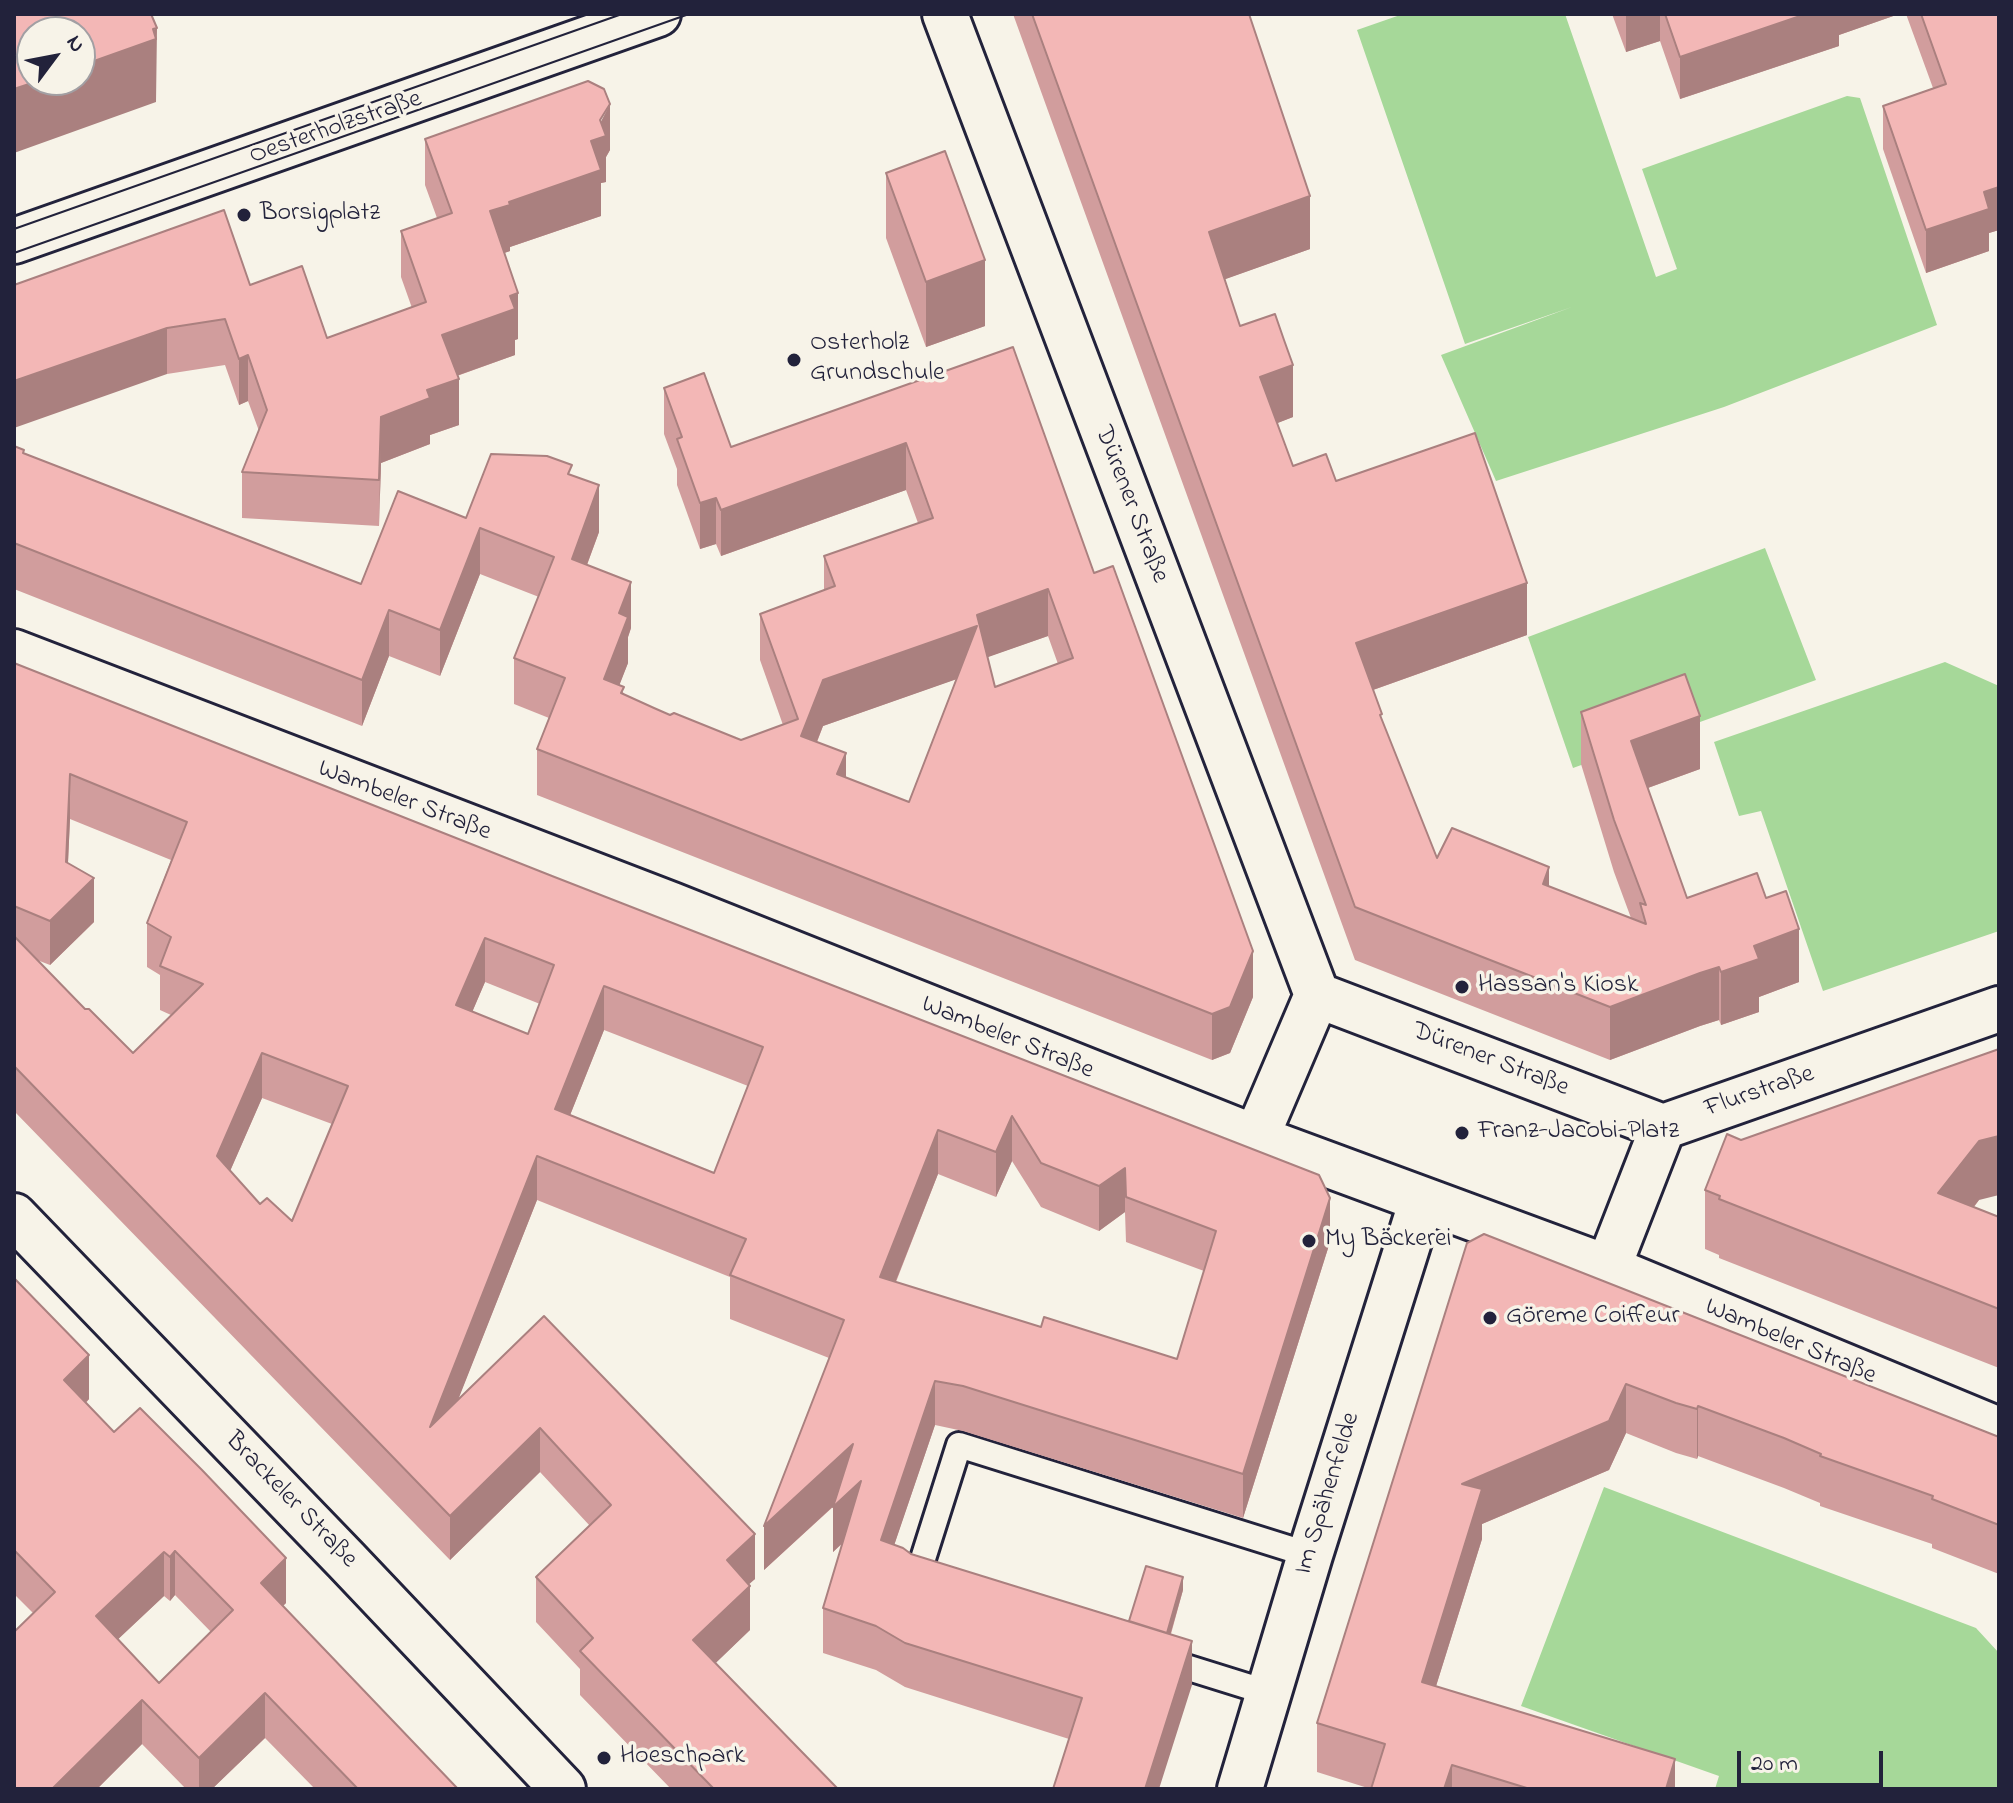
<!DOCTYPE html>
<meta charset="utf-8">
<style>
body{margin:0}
#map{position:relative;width:2013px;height:1803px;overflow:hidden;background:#f7f3e8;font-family:"Indie Flower",sans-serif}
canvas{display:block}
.frame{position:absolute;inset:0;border:16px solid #22223b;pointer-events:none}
.north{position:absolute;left:16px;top:16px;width:80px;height:80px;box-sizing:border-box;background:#f7f3e8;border:2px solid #a29fa3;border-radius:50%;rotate:58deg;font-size:22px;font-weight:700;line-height:32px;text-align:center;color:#22223b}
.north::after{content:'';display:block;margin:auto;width:28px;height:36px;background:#22223b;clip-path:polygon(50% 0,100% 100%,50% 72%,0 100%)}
.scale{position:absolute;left:1737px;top:1751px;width:146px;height:36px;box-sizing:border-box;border:4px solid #22223b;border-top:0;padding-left:10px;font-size:24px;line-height:28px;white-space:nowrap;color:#22223b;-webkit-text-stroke:6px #f7f3e8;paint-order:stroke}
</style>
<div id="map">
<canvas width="2013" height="1803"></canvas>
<div class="frame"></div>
<div class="north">N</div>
<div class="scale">20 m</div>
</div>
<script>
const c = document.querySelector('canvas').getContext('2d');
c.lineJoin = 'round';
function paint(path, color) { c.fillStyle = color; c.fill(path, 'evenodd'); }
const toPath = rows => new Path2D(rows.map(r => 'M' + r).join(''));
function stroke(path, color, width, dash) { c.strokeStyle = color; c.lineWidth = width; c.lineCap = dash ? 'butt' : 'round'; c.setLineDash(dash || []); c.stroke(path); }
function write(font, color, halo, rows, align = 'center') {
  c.font = font + ' "Indie Flower",sans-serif'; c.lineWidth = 7; c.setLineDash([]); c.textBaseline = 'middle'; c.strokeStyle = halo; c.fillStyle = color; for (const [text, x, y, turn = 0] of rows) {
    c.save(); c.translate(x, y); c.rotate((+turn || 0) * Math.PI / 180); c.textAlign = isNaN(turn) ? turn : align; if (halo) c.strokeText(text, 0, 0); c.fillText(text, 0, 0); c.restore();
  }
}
paint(toPath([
 [1403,14,1565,14,1656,277,1677,269,1642,169,1847,96,1860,98,1937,325,1724,407,1496,481,1441,355,1572,307,1465,344,1357,30],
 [1765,548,1816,680,1573,768,1528,637],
 [1945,662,1999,686,1999,931,1823,991,1761,811,1739,816,1714,742],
 [1604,1487,1976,1628,1999,1653,1999,1789,1715,1789,1719,1776,1521,1706]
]), '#a6d899');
const service = toPath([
 [918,1585,915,1584,959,1445,1310,1555],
 [1160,1659,1269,1693]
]);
const minor = toPath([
 [945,14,1317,995,1256,1138],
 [14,241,658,14],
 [14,652,672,905,1256,1138,1608,1268,1999,1430],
 [1317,995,1663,1127],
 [1608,1268,1663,1127,1999,1009],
 [1240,1789,1310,1555,1422,1200]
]);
const secondary = toPath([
 [14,1216,346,1560,563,1789]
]);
stroke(service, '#22223b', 30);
stroke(minor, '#22223b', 50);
stroke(secondary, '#22223b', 50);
stroke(service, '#f7f3e8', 24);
stroke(minor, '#f7f3e8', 44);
stroke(secondary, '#f7f3e8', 44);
stroke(toPath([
 [14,229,622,14],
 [14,253,689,14]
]), '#22223b', 2);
paint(toPath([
 [1013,14,1249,14,1310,249,1225,279,1240,326,1293,417,1277,423,1293,466,1336,481,1527,635,1373,690,1382,720,1437,858,1549,887,1631,918,1614,872,1581,764,1581,712,1700,769,1648,788,1687,898,1766,898,1799,982,1759,997,1759,1012,1721,1025,1719,1020,1700,1026,1610,1060,1355,960],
 [1612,14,1899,14,1839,35,1839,46,1680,99,1660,41,1626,52],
 [1906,14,1999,14,1999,230,1989,233,1989,251,1926,273,1883,149,1883,106,1933,88],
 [425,139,610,150,606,157,606,182,601,183,601,216,510,247,510,251,504,253,518,339,515,340,515,355,457,376,459,425,430,435,430,444,381,463,379,526,242,518,242,472,259,431,248,401,239,405,225,365,167,374,14,285,250,285,327,338,412,308,401,277,401,231,437,218,425,185],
 [886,173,985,326,926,347,886,238],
 [1013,347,1094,573,1253,997,1230,1053,1212,1060,537,795,537,749,549,718,514,704,514,658,539,597,480,574,440,676,389,656,362,726,14,589,14,446,24,453,361,584,466,518,572,475,599,532,587,565,631,628,628,637,628,663,619,685,624,694,670,715,741,740,783,725,760,660,760,614,824,590,824,556,918,523,906,490,721,556,716,544,700,549,677,485,677,469,664,434,664,388,731,447],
 [1048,636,1058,664,995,687,987,657],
 [956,679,909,802,846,778,817,742,823,726],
 [14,663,1330,1242,1243,1518,963,1431,935,1425,894,1545,911,1554,1129,1621,1183,1590,1171,1634,1192,1685,1069,1739,905,1687,876,1670,823,1653,823,1608,843,1543,833,1552,834,1506,764,1570,829,1358,730,1319,730,1277,537,1200,458,1399,544,1316,755,1579,748,1584,750,1630,715,1663,838,1789,671,1789,580,1695,580,1669,536,1622,536,1577,590,1526,540,1472,450,1560,14,1111],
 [70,819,171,860,147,923,147,967,160,975,160,1010,171,1015,133,1053,85,1009,37,960,50,965,94,922,68,863],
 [485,982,540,1004,528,1034,472,1012],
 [604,1030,748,1086,714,1173,570,1115],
 [262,1098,332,1124,292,1221,260,1204,230,1171],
 [1012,1161,1041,1207,1099,1231,1125,1212,1126,1242,1204,1271,1177,1359,1041,1327,896,1282,938,1174,996,1197],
 [1741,1140,1979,1200,1974,1207,1999,1217,1999,1368,1719,1258,1719,1255,1705,1249,1705,1190],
 [1467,1243,1999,1437,1999,1574,1932,1548,1932,1544,1820,1506,1820,1503,1784,1488,1698,1456,1697,1459,1676,1453,1626,1433,1609,1470,1482,1524,1482,1539,1436,1686,1675,1789,1371,1789,1317,1772,1317,1723],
 [14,1278,89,1399,86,1403,114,1432,286,1603,283,1606,458,1789,315,1789,265,1738,212,1789,186,1789,142,1744,97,1789,14,1789,33,1613,14,1594],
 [175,1595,211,1632,159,1683,118,1639,164,1596,170,1601]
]), '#d19d9d');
paint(toPath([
 [1626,14,1660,14,1660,41,1626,52],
 [1806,14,1899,14,1839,35,1839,46,1680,99,1680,57],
 [157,28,156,102,14,153,14,89,41,80,80,80,80,66],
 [610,104,610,150,606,157,606,182,601,183,601,216,510,247,510,251,490,258,490,211,509,202,591,141],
 [1999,187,1999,230,1989,233,1989,251,1926,273,1926,230,1984,192],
 [1310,196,1310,249,1209,285,1209,232],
 [985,260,985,326,926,347,926,282],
 [518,293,518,339,515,340,515,355,442,381,442,335,510,296],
 [167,328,167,374,14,428,14,381],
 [248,355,248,401,239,405,239,359],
 [1293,365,1293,417,1260,430,1260,377],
 [459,379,459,425,430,435,430,444,381,463,379,526,381,417,427,390],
 [906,443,906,490,721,556,721,510],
 [599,485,599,532,572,605,572,559],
 [716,498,716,544,700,549,700,503],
 [480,528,480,574,440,676,440,630],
 [631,582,631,628,628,637,628,663,604,725,604,679,619,613],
 [1527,583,1527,635,1356,696,1356,643],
 [1048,589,1048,636,977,661,977,672,823,726,801,782,801,736,823,680,977,615],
 [389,610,389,656,362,726,362,680],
 [1700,716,1700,769,1631,794,1631,741],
 [846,753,846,799,837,774],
 [70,774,70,819,66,905,94,878,94,922,50,965,50,921,66,862],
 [1549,867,1549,919,1543,884],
 [1799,929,1799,982,1759,997,1759,1012,1721,1025,1721,972,1754,946],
 [485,938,485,982,456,1050,456,1005],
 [1253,951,1253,997,1230,1053,1212,1060,1212,1014],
 [1719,967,1719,1020,1700,1026,1610,1060,1610,1007,1700,973],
 [604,986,604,1030,555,1153,555,1109],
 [262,1053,262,1098,217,1201,217,1156],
 [1012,1116,1012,1161,996,1197,996,1152],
 [938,1130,938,1174,880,1321,880,1277],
 [1999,1136,1999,1195,1979,1200,1938,1252,1938,1193,1979,1141],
 [537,1156,537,1200,430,1471,430,1427],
 [1125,1168,1125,1212,1099,1231,1099,1186],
 [1330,1198,1330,1242,1243,1518,1243,1474],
 [89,1355,89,1399,64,1424,64,1380],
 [935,1381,935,1425,881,1584,881,1540],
 [1626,1384,1626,1433,1609,1470,1482,1524,1482,1539,1422,1731,1422,1682,1462,1484],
 [1698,1406,1698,1456,1697,1459,1697,1409],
 [540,1428,540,1472,450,1560,450,1516],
 [853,1444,853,1488,764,1570,764,1526],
 [861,1481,861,1525,833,1552,833,1507],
 [755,1534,755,1579,727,1604,727,1560],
 [175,1551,175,1595,170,1601,170,1557],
 [164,1552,164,1596,96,1660,96,1616],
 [286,1558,286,1603,261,1627,261,1583],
 [1183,1577,1183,1590,1167,1646,1167,1633],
 [750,1586,750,1630,693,1685,693,1640],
 [1192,1641,1192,1685,1159,1789,1145,1789],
 [265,1693,265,1738,212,1789,199,1789,199,1758],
 [142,1700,142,1744,97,1789,52,1789],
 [1675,1759,1675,1789,1666,1789],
 [1452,1765,1452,1789,1444,1789]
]), '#aa807f');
const building = toPath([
 [14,14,151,14,157,28,153,29,156,39,80,66,80,32,32,32,32,80,41,80,14,89,14,14],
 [1032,14,1249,14,1310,196,1209,232,1240,326,1275,314,1284,340,1293,365,1260,377,1293,466,1326,454,1336,481,1475,433,1527,583,1356,643,1382,714,1380,715,1437,858,1452,828,1549,867,1543,884,1646,924,1640,903,1646,905,1614,820,1581,712,1685,674,1700,716,1631,741,1687,898,1757,873,1766,898,1786,891,1799,929,1754,946,1759,959,1721,972,1719,967,1700,973,1610,1007,1355,907,1032,14],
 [1665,14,1806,14,1680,57,1665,14],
 [1921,14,1999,14,1999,187,1984,192,1989,209,1926,230,1883,106,1946,84,1921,14],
 [588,81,604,89,610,104,600,120,606,136,591,141,601,170,509,202,510,205,490,211,518,293,510,296,515,309,442,335,459,379,427,390,430,398,381,417,379,480,242,472,267,410,248,355,239,359,225,319,167,328,14,381,14,285,224,210,250,285,302,266,327,338,426,302,401,231,452,213,425,139,588,81],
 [945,151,985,260,926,282,886,173,945,151],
 [1013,347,1094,573,1113,566,1253,951,1230,1007,1212,1014,537,749,565,678,514,658,554,557,480,528,440,630,389,610,362,680,14,543,14,446,24,450,23,453,361,584,398,491,466,518,491,454,547,456,572,465,568,474,599,485,572,559,631,582,619,613,628,617,604,679,624,687,621,693,654,708,670,715,674,713,741,740,798,719,760,614,835,586,824,556,933,518,906,443,721,510,716,498,700,503,677,439,682,437,664,388,704,373,731,447,1013,347],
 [1048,589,1073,658,995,687,977,615,1048,589],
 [977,626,909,802,837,774,846,753,801,736,823,680,977,626],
 [14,663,552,876,1319,1175,1330,1198,1243,1474,963,1386,935,1381,881,1540,903,1548,911,1554,1192,1641,1145,1789,1053,1789,1082,1698,905,1643,876,1626,823,1608,861,1481,833,1507,853,1444,764,1526,844,1320,730,1275,746,1239,537,1156,430,1427,544,1316,755,1534,727,1560,750,1586,693,1640,838,1789,714,1789,580,1651,593,1638,536,1577,611,1505,540,1428,450,1516,14,1066,14,936,85,1009,89,1009,133,1053,203,984,160,966,171,937,147,923,187,822,70,774,66,862,94,878,50,921,14,906,14,663],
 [485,938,554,965,528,1034,456,1005,485,938],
 [604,986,763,1047,714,1173,555,1109,604,986],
 [262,1053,348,1086,292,1221,267,1198,260,1204,217,1156,262,1053],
 [1012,1116,1041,1163,1099,1186,1125,1168,1126,1197,1216,1231,1177,1359,1044,1317,1041,1327,880,1277,938,1130,996,1152,1012,1116],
 [1999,1049,1999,1136,1979,1141,1938,1193,1999,1217,1999,1309,1719,1199,1720,1196,1705,1190,1727,1134,1741,1140,1999,1049],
 [1484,1234,1999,1437,1999,1525,1932,1499,1933,1496,1820,1456,1821,1454,1784,1438,1698,1406,1697,1409,1676,1403,1626,1384,1609,1421,1462,1484,1482,1489,1422,1682,1675,1759,1666,1789,1530,1789,1452,1765,1444,1789,1371,1789,1385,1744,1317,1723,1467,1243,1484,1234],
 [14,1278,89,1355,64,1380,114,1432,140,1408,202,1470,286,1558,261,1583,458,1789,358,1789,265,1693,199,1758,142,1700,52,1789,14,1789,14,1632,55,1592,14,1550,14,1278],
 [175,1551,233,1610,159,1683,96,1616,164,1552,170,1557,175,1551],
 [1146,1566,1183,1577,1167,1633,1129,1621,1146,1566]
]);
paint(building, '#f3b7b6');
stroke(building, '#aa807f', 2);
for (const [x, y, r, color] of [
 [244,215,8,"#22223b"],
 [794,360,8,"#22223b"],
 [1462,987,8,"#22223b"],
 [1462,1133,8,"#22223b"],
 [1309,1241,8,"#22223b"],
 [1490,1318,8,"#22223b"],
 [604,1758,8,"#22223b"]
]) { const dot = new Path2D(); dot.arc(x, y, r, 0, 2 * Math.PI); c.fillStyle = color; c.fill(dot); stroke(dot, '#f7f3e8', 3); }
write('26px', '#22223b', '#f7f3e8', [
 ["Oesterholzstraße",336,129,-19],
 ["Dürener Straße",1130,505,69],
 ["Wambeler Straße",404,802,21],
 ["Wambeler Straße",1007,1039,22],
 ["Dürener Straße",1490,1061,21],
 ["Flurstraße",1760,1093,-19],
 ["Wambeler Straße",1790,1343,23],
 ["Im Spähenfelde",1329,1494,-73],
 ["Brackeler Straße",290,1501,46]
]);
write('26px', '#22223b', '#f7f3e8', [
 ["Borsigplatz",260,215],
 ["Osterholz",810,345],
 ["Grundschule",810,375],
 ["Hassan's Kiosk",1478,987],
 ["Franz-Jacobi-Platz",1478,1133],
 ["My Bäckerei",1325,1241],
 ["Göreme Coiffeur",1506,1318],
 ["Hoeschpark",620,1758]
], 'left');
</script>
